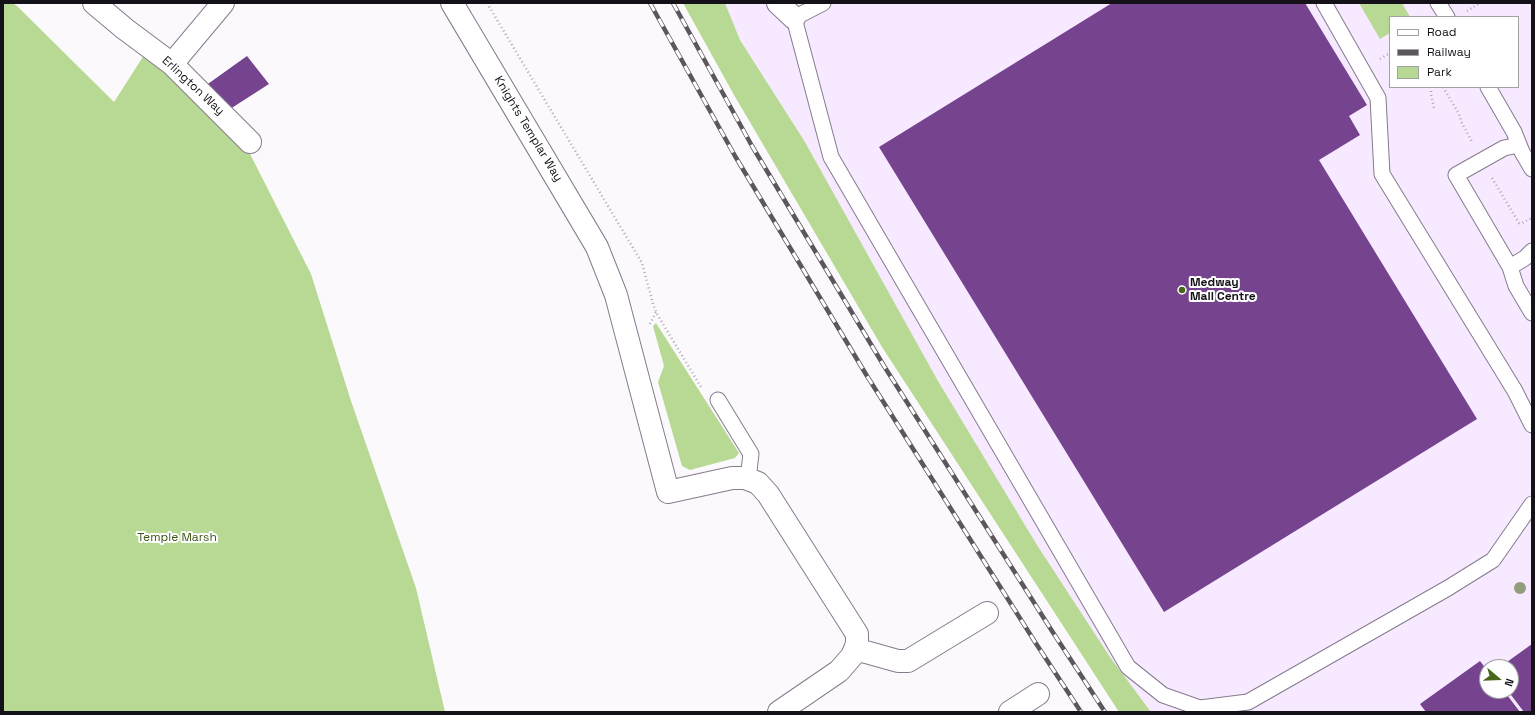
<!DOCTYPE html>
<style>
body{margin:0}
#map{position:relative;width:1535px;height:715px;overflow:hidden;background:#fcf9fd;font-family:"Space Grotesk",sans-serif}
canvas{display:block}
.frame{position:absolute;inset:0;border:4px solid #151118;pointer-events:none}
.legend{position:absolute;left:1389px;top:16px;width:130px;height:72px;box-sizing:border-box;background:#fff;border:1px solid #a1a0a3;margin:0;padding:5px 7px;list-style:none;font-size:12px;color:#151118}
.legend li{display:flex;align-items:center;gap:8px;height:20px}
.legend b{width:20px;border:1px solid #a1a0a3}
.north{position:absolute;left:1479px;top:659px;width:40px;height:40px;box-sizing:border-box;background:#fff;border:1px solid #a1a0a3;border-radius:50%;rotate:109deg;font-size:11px;font-weight:700;line-height:16px;text-align:center;color:#151118}
.north::after{content:'';display:block;margin:auto;width:14px;height:18px;background:#47671c;clip-path:polygon(50% 0,100% 100%,50% 72%,0 100%)}
</style>
<div id="map">
<canvas width="1535" height="715"></canvas>
<div class="frame"></div>
<ul class="legend">
<li><b style="height:5px;background:#fff"></b>Road</li>
<li><b style="height:5px;background:#5b575d"></b>Railway</li>
<li><b style="height:11px;background:#b7d993"></b>Park</li>
</ul>
<div class="north">N</div>
</div>
<script>
const c = document.querySelector('canvas').getContext('2d');
c.lineJoin = 'round';
function paint(path, color) { c.fillStyle = color; c.fill(path, 'evenodd'); }
const toPath = rows => new Path2D(rows.map(r => 'M' + r).join(''));
function stroke(path, color, width, dash) { c.strokeStyle = color; c.lineWidth = width; c.lineCap = dash ? 'butt' : 'round'; c.setLineDash(dash || []); c.stroke(path); }
function write(font, color, halo, rows, align = 'center') {
  c.font = font + ' "Space Grotesk",sans-serif'; c.lineWidth = 4; c.setLineDash([]); c.textBaseline = 'middle'; c.strokeStyle = halo; c.fillStyle = color; for (const [text, x, y, turn = 0] of rows) {
    c.save(); c.translate(x, y); c.rotate((+turn || 0) * Math.PI / 180); c.textAlign = isNaN(turn) ? turn : align; if (halo) c.strokeText(text, 0, 0); c.fillText(text, 0, 0); c.restore();
  }
}
paint(toPath([
 [725,3,1532,3,1532,712,1151,712,1110,657,1037,545,938,381,805,142,740,40],
 [1390,17,1518,17,1518,87,1390,87],
 [1487,667,1511,667,1511,691,1487,691]
]), '#f7e9ff');
paint(toPath([
 [3,3,13,3,18,7,114,102,148,49,248,150,311,274,351,401,416,588,445,712,3,712],
 [683,3,725,3,740,40,805,142,938,381,1037,545,1110,657,1151,712,1119,712,882,347,734,95],
 [1359,3,1402,3,1410,17,1390,17,1390,33,1380,39],
 [656,323,739,453,735,458,690,470,682,466,658,382,664,366,653,326]
]), '#b7d993');
paint(toPath([
 [1112,3,1305,3,1367,105,1349,116,1360,135,1319,160,1477,419,1164,612,879,147],
 [247,56,269,84,227,111,205,86],
 [1532,644,1532,712,1524,712,1508,691,1511,691,1511,667,1500,667],
 [1480,661,1487,670,1487,691,1504,691,1520,712,1426,712,1420,704]
]), '#76438e');
const service = toPath([
 [823,3,794,18,831,157,1128,667,1163,695,1200,708,1248,702,1448,588,1493,560,1532,504],
 [1324,3,1378,98,1382,174,1515,391,1532,425],
 [1438,3,1447,17],
 [1488,87,1514,132,1522,152,1532,169],
 [1519,145,1504,148,1456,175,1510,267,1525,258,1532,251],
 [1510,267,1516,286,1532,313],
 [718,400,751,454,748,479]
]);
const minor = toPath([
 [94,3,125,29,172,64,250,142],
 [452,3,597,247,616,295,668,492,732,478,745,478,758,483,768,494,857,634,857,643,855,649,852,656,839,671,779,712],
 [778,3,794,18],
 [172,64,223,3],
 [855,649,898,661,908,661,987,613],
 [1010,712,1038,694]
]);
stroke(service, '#867b8d', 17);
stroke(minor, '#867b8d', 24);
stroke(toPath([
 [487,3,642,263,653,304,657,314,701,387],
 [1467,11,1480,3],
 [1380,59,1390,53],
 [1431,87,1431,94,1434,108],
 [1443,87,1459,114,1462,123,1472,142],
 [1492,178,1519,223,1522,223,1532,218],
 [650,324,656,312]
]), '#ada9ae', 2.5, [1, 3]);
stroke(service, '#fff', 15);
stroke(minor, '#fff', 22);
const rail = toPath([
 [650,3,735,156,867,376,1035,642,1081,712],
 [673,3,752,146,884,366,1052,631,1105,712]
]);
stroke(rail, '#5b575d', 4.5);
stroke(rail, '#fff', 3, [9]);
c.fillStyle = '#919e7d';
for (const [x, y] of [
 [1520,588]
]) { c.beginPath(); c.arc(x, y, 6, 0, 2 * Math.PI); c.fill(); }
for (const [x, y, r, color] of [
 [1182,290,4,"#47671c"]
]) { const dot = new Path2D(); dot.arc(x, y, r, 0, 2 * Math.PI); c.fillStyle = color; c.fill(dot); stroke(dot, '#fff', 1.5); }
write('12px', '#151118', '#fff', [
 ["Erlington Way",193,86,43],
 ["Knights Templar Way",528,129,59]
]);
write('bold 12px', '#151118', '#fff', [
 ["Medway",1190,283],
 ["Mail Centre",1190,297]
], 'left');
write('12px', '#3a5415', '#fff', [
 ["Temple Marsh",177,538]
]);
</script>
